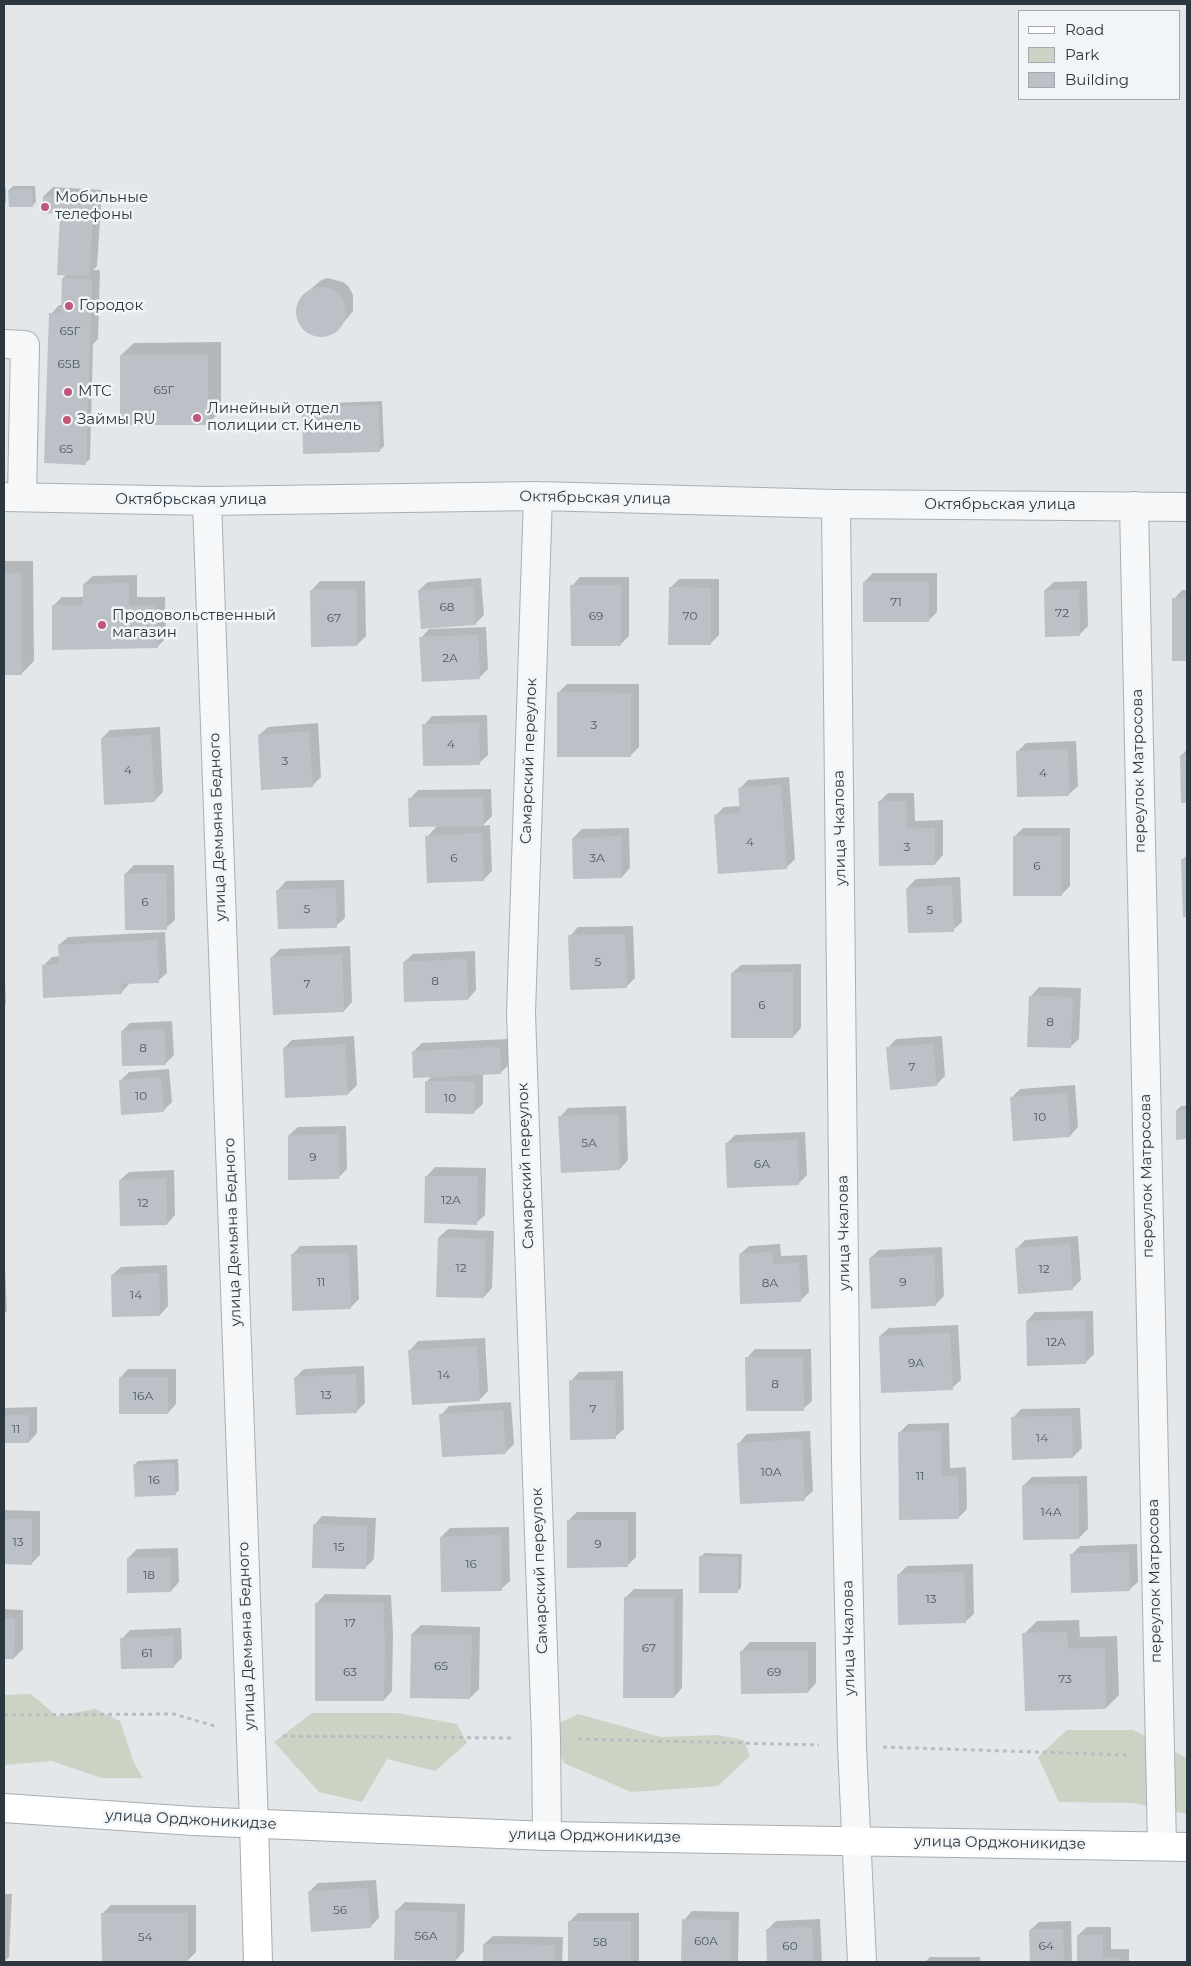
<!DOCTYPE html>
<meta charset="utf-8">
<style>
body{margin:0}
#map{position:relative;width:1191px;height:1966px;overflow:hidden;background:#e3e7ea;font-family:Montserrat,sans-serif}
canvas{display:block}
.frame{position:absolute;inset:0;border:5px solid #2c3740;pointer-events:none}
.legend{position:absolute;left:1018px;top:10px;width:162px;height:90px;box-sizing:border-box;background:#f2f5f7;border:1px solid #a3a9ae;margin:0;padding:6px 9px;list-style:none;font-size:15px;color:#2c3740}
.legend li{display:flex;align-items:center;gap:10px;height:25px}
.legend b{width:25px;border:1px solid #a3a9ae}
</style>
<div id="map">
<canvas width="1191" height="1966"></canvas>
<div class="frame"></div>
<ul class="legend">
<li><b style="height:6px;background:#fff"></b>Road</li>
<li><b style="height:14px;background:#cbd3c5"></b>Park</li>
<li><b style="height:14px;background:#bbc1c6"></b>Building</li>
</ul>
</div>
<script>
const c = document.querySelector('canvas').getContext('2d');
c.lineJoin = 'round';
function paint(path, color) { c.fillStyle = color; c.fill(path, 'evenodd'); }
const toPath = rows => new Path2D(rows.map(r => 'M' + r).join(''));
function stroke(path, color, width, dash) { c.strokeStyle = color; c.lineWidth = width; c.lineCap = dash ? 'butt' : 'round'; c.setLineDash(dash || []); c.stroke(path); }
function write(font, color, halo, rows, align = 'center') {
  c.font = font + ' Montserrat,sans-serif'; c.lineWidth = 5; c.setLineDash([]); c.textBaseline = 'middle'; c.strokeStyle = halo; c.fillStyle = color; for (const [text, x, y, turn = 0] of rows) {
    c.save(); c.translate(x, y); c.rotate((+turn || 0) * Math.PI / 180); c.textAlign = isNaN(turn) ? turn : align; if (halo) c.strokeText(text, 0, 0); c.fillText(text, 0, 0); c.restore();
  }
}
paint(toPath([
 [31,1694,57,1716,95,1709,120,1721,134,1763,143,1778,101,1778,52,1761,4,1765,4,1695],
 [312,1713,397,1713,457,1724,467,1743,435,1771,387,1759,362,1802,319,1792,274,1742],
 [578,1714,661,1737,717,1735,744,1740,750,1756,718,1786,631,1792,564,1763,552,1739,552,1727],
 [1067,1730,1133,1730,1187,1758,1187,1814,1133,1803,1059,1802,1038,1757]
]), '#cbd3c5');
paint(toPath([
 [13,186,35,186,36,202,32,206,9,190],
 [53,187,102,190,97,266,93,270,100,270,98,339,93,344,90,459,85,463,51,314,59,305,63,305,63,278,67,274,62,213,44,196],
 [4,189,6,189,6,202,4,205],
 [327,278,343,282,349,287,353,295,353,311,340,327,327,335,312,335,300,324,296,309,304,295,320,281],
 [221,342,221,411,208,424,121,355,134,343],
 [382,401,384,446,380,450,303,408,307,404],
 [4,561,33,561,34,661,21,674,4,674],
 [873,573,937,573,937,612,928,621,864,582],
 [137,575,137,597,165,597,166,638,157,647,53,606,62,597,84,597,84,584,93,576],
 [580,577,629,577,629,636,620,645,572,586],
 [481,578,484,615,475,624,419,590,428,582],
 [679,579,719,579,719,635,710,644,670,588],
 [320,581,365,581,366,636,357,645,312,590],
 [1087,581,1088,626,1079,635,1045,590,1054,582],
 [1182,590,1187,590,1187,660,1173,660,1174,599],
 [486,627,488,669,480,677,421,638,429,629],
 [567,684,639,684,639,747,630,756,559,692],
 [487,715,488,755,479,763,424,725,432,716],
 [318,723,321,777,312,786,259,735,268,727],
 [160,727,163,792,154,801,102,738,110,730],
 [1076,741,1078,786,1069,794,1017,752,1026,743],
 [1187,749,1187,801,1182,802,1181,756],
 [789,777,795,859,786,868,715,816,724,807,741,806,739,789,748,780],
 [491,789,492,816,482,826,490,825,492,871,483,880,427,837,438,825,410,799,418,790],
 [888,793,914,793,915,821,943,820,943,855,935,864,879,802],
 [629,828,630,868,622,877,573,838,582,829],
 [1023,828,1070,828,1070,886,1061,895,1014,837],
 [1187,855,1187,915,1185,915,1183,859],
 [134,865,174,865,175,920,166,928,125,874],
 [960,877,962,922,953,930,907,888,916,879],
 [344,880,345,918,336,926,278,890,286,881],
 [633,926,635,978,626,987,570,936,578,927],
 [165,932,167,973,158,981,130,983,121,993,43,966,52,957,60,956,59,945,68,937],
 [350,946,352,1002,344,1011,272,957,280,949],
 [475,951,476,990,468,999,404,962,413,954],
 [4,960,6,1004,4,1007],
 [801,964,801,1028,793,1037,732,973,741,965],
 [1039,987,1081,988,1079,1039,1070,1047,1031,996],
 [172,1021,174,1055,165,1064,122,1031,130,1023],
 [354,1036,357,1085,348,1094,286,1097,284,1048,292,1040],
 [942,1036,945,1076,936,1085,888,1048,896,1039],
 [508,1039,509,1065,500,1073,483,1074,483,1104,474,1112,426,1082,432,1076,414,1051,422,1043],
 [169,1069,172,1102,163,1111,120,1081,129,1072],
 [1075,1085,1078,1127,1070,1136,1011,1098,1020,1089],
 [626,1106,628,1160,620,1169,560,1117,568,1108],
 [1181,1106,1187,1106,1187,1138,1177,1138,1177,1110],
 [346,1126,347,1169,338,1178,289,1135,298,1127],
 [805,1132,807,1175,798,1184,726,1144,735,1135],
 [435,1167,486,1168,485,1215,476,1223,427,1176],
 [174,1170,175,1215,167,1224,120,1180,129,1172],
 [448,1229,494,1231,492,1288,484,1297,439,1237],
 [1078,1236,1081,1280,1073,1288,1016,1249,1025,1240],
 [780,1244,781,1256,807,1255,809,1292,800,1301,740,1254,749,1246],
 [357,1245,359,1299,350,1308,292,1255,300,1246],
 [942,1247,944,1296,935,1305,870,1258,879,1250],
 [167,1265,168,1306,160,1315,112,1275,121,1267],
 [4,1269,5,1269,7,1311,4,1314],
 [1093,1311,1094,1354,1085,1363,1027,1321,1035,1312],
 [958,1325,961,1380,952,1388,880,1336,889,1328],
 [485,1338,488,1391,479,1400,410,1350,418,1341],
 [755,1349,811,1349,812,1401,803,1409,747,1358],
 [364,1366,365,1403,356,1412,296,1377,304,1369],
 [128,1369,176,1369,176,1404,168,1413,120,1378],
 [623,1371,624,1429,615,1437,571,1381,579,1372],
 [511,1402,514,1444,505,1453,441,1415,449,1406],
 [37,1407,37,1433,29,1442,4,1442,4,1408],
 [1080,1408,1082,1448,1073,1457,1013,1418,1021,1409],
 [949,1423,950,1468,966,1467,967,1509,958,1518,899,1433,908,1424],
 [810,1431,813,1491,804,1499,739,1443,747,1434],
 [178,1459,179,1490,175,1494,134,1465,138,1461],
 [1087,1476,1088,1529,1079,1538,1024,1485,1032,1477],
 [4,1510,40,1511,40,1555,31,1564,4,1563],
 [577,1512,636,1512,636,1557,627,1566,569,1520],
 [322,1516,376,1518,374,1559,365,1568,314,1525],
 [509,1527,510,1581,501,1589,441,1537,450,1528],
 [1137,1544,1138,1582,1129,1590,1071,1555,1080,1546],
 [178,1548,179,1582,171,1591,128,1558,137,1549],
 [705,1553,742,1554,741,1588,737,1592,700,1557],
 [973,1564,974,1614,965,1622,898,1575,907,1566],
 [634,1589,683,1589,682,1688,674,1697,625,1598],
 [325,1594,391,1595,393,1634,392,1691,384,1700,317,1603],
 [4,1609,23,1610,23,1649,14,1658,4,1658],
 [1079,1620,1080,1637,1117,1636,1119,1695,1106,1708,1024,1634,1037,1621],
 [421,1625,480,1627,479,1689,470,1698,412,1634],
 [181,1628,182,1658,174,1666,122,1639,130,1630],
 [750,1642,816,1642,816,1683,808,1692,742,1651],
 [376,1880,379,1918,370,1927,309,1892,318,1883],
 [4,1894,12,1894,9,1957,4,1962],
 [405,1902,465,1904,464,1951,456,1960,396,1911],
 [111,1905,196,1905,196,1952,187,1961,103,1913],
 [692,1911,739,1912,738,1962,683,1962,684,1920],
 [578,1913,639,1913,639,1962,570,1962,569,1922],
 [820,1919,822,1962,768,1962,767,1930,776,1921],
 [1071,1921,1072,1962,1031,1962,1030,1930,1039,1922],
 [1087,1927,1111,1927,1111,1949,1129,1949,1129,1962,1078,1962,1078,1935],
 [493,1936,563,1937,562,1962,484,1962,484,1944],
 [930,1957,980,1957,980,1962,925,1962]
]), '#0003');
paint(toPath([
 [32,189,33,207,9,207,8,190],
 [43,196,94,199,89,276,57,275,60,214,42,213],
 [62,278,92,279,86,465,44,463,49,313,61,313],
 '296 312a25 25 0 1 1 50 0a25 25 0 1 1-50 0Z',
 [208,354,208,425,120,425,120,355],
 [379,405,380,452,303,454,302,407],
 [4,573,21,573,22,675,4,675],
 [929,581,929,622,863,622,863,582],
 [129,583,129,606,157,605,158,648,52,650,52,605,83,605,83,584],
 [570,585,621,585,621,646,571,646],
 [473,587,476,625,421,629,418,590],
 [669,587,711,588,711,645,668,645],
 [357,589,357,646,311,647,310,590],
 [1079,589,1080,636,1045,637,1044,590],
 [1172,598,1187,598,1187,661,1172,661],
 [478,635,480,679,422,682,419,637],
 [557,692,631,693,631,757,557,757],
 [479,723,480,765,423,766,422,724],
 [309,731,313,787,261,790,258,735],
 [151,735,155,802,104,805,101,738],
 [1068,749,1069,796,1017,797,1016,751],
 [1180,755,1187,755,1187,803,1181,803],
 [781,785,787,869,718,874,714,815,740,813,738,788],
 [483,797,484,826,409,827,408,798],
 [878,801,906,801,907,829,935,828,935,865,879,866],
 [482,833,484,881,427,883,425,836],
 [621,836,622,878,573,879,572,838],
 [1013,836,1061,836,1062,896,1013,896],
 [1181,859,1187,859,1187,917,1183,917],
 [166,873,167,930,125,930,124,874],
 [952,885,954,932,908,933,906,888],
 [336,888,337,928,278,929,276,890],
 [625,934,627,988,570,990,568,935],
 [157,940,159,983,121,984,122,994,43,998,42,965,59,964,58,945],
 [342,954,344,1012,273,1015,270,957],
 [467,959,468,1000,404,1002,403,962],
 [793,972,793,1038,731,1038,731,973],
 [1029,996,1073,997,1071,1048,1027,1047],
 [164,1029,166,1065,122,1066,121,1031],
 [345,1044,348,1095,285,1098,283,1048],
 [933,1044,937,1086,890,1090,886,1047],
 [500,1047,501,1074,413,1078,412,1051],
 [161,1077,164,1112,121,1115,119,1080],
 [425,1081,475,1082,474,1114,425,1113],
 [1067,1093,1070,1137,1013,1141,1010,1097],
 [1176,1110,1187,1110,1187,1139,1176,1140],
 [618,1114,620,1170,561,1173,558,1116],
 [338,1134,339,1179,288,1180,288,1135],
 [797,1140,799,1185,727,1188,725,1143],
 [425,1176,478,1176,477,1225,424,1223],
 [166,1178,167,1225,120,1226,119,1180],
 [438,1237,486,1239,484,1298,436,1297],
 [1070,1244,1073,1290,1018,1294,1015,1248],
 [772,1252,773,1264,799,1263,801,1302,740,1304,739,1254],
 [349,1253,351,1309,292,1311,291,1254],
 [934,1255,936,1306,871,1309,869,1258],
 [159,1273,160,1316,112,1317,111,1275],
 [1085,1319,1086,1364,1027,1366,1026,1321],
 [950,1333,953,1390,881,1393,879,1336],
 [477,1346,480,1401,412,1405,408,1350],
 [745,1357,803,1357,804,1411,746,1411],
 [356,1374,357,1413,296,1415,294,1377],
 [119,1377,168,1377,168,1414,119,1414],
 [569,1380,615,1380,616,1439,570,1440],
 [503,1410,506,1454,442,1457,439,1414],
 [4,1415,29,1415,29,1443,4,1443],
 [1072,1416,1073,1458,1012,1460,1011,1417],
 [941,1431,942,1476,958,1475,959,1519,899,1520,898,1432],
 [802,1439,805,1501,740,1504,737,1443],
 [174,1463,176,1495,135,1497,133,1465],
 [1079,1484,1079,1539,1023,1540,1022,1485],
 [4,1519,32,1519,32,1565,4,1564],
 [567,1520,628,1520,628,1567,567,1568],
 [313,1524,367,1526,366,1569,312,1568],
 [501,1535,502,1591,441,1592,440,1537],
 [1129,1552,1130,1591,1071,1593,1070,1554],
 [699,1556,738,1557,738,1593,699,1593],
 [170,1557,171,1592,127,1593,127,1558],
 [964,1572,966,1623,898,1625,897,1574],
 [624,1597,674,1598,674,1698,623,1698],
 [315,1603,383,1603,385,1644,384,1701,315,1701],
 [4,1618,15,1618,14,1659,4,1659],
 [1067,1632,1068,1649,1105,1648,1106,1709,1025,1711,1022,1633],
 [411,1634,472,1635,470,1699,410,1698],
 [173,1636,174,1668,121,1669,120,1638],
 [808,1650,808,1693,741,1694,740,1651],
 [368,1888,371,1928,311,1932,308,1891],
 [395,1910,457,1912,456,1961,394,1960],
 [101,1913,188,1913,188,1962,102,1962],
 [682,1919,731,1920,730,1962,681,1962],
 [568,1921,631,1921,631,1962,568,1962],
 [812,1927,813,1962,767,1962,766,1929],
 [1063,1929,1064,1962,1030,1962,1029,1930],
 [1077,1935,1103,1935,1103,1957,1121,1957,1121,1962,1077,1962],
 [483,1944,555,1945,554,1962,483,1962]
]), '#bbc1c6');
const minor = toPath([
 [4,344,25,345,22,497],
 [538,496,521,1013,546,1738,547,1836],
 [4,497,207,501,538,496,836,504,1187,507],
 [207,501,254,1824],
 [836,504,846,1462,852,1746,862,1962],
 [1134,506,1162,1846]
]);
const major = toPath([
 [4,1808,193,1821,547,1836,1187,1847],
 [254,1824,258,1962]
]);
stroke(minor, '#a8afb4', 30);
stroke(major, '#a3adb4', 30);
stroke(toPath([
 [4,1715,174,1714,218,1727],
 [283,1736,514,1738],
 [578,1739,819,1745],
 [883,1747,1129,1755]
]), '#b9bdc1', 3, [4, 4]);
stroke(minor, '#f5f7f8', 28);
stroke(major, '#fff', 28);
for (const [x, y, r, color] of [
 [45,207,5,"#c15678"],
 [69,306,5,"#c15678"],
 [68,392,5,"#c15678"],
 [197,418,5,"#c15678"],
 [67,420,5,"#c15678"],
 [102,625,5,"#c15678"]
]) { const dot = new Path2D(); dot.arc(x, y, r, 0, 2 * Math.PI); c.fillStyle = color; c.fill(dot); stroke(dot, '#f2f5f7', 2); }
write('12px', '#505a62', null, [
 ["65Г",70,331],
 ["65В",69,364],
 ["65Г",164,390],
 ["65",66,449],
 ["71",896,602],
 ["68",447,607],
 ["72",1062,613],
 ["69",596,616],
 ["70",690,616],
 ["67",334,618],
 ["2А",450,658],
 ["3",594,725],
 ["4",451,744],
 ["3",285,761],
 ["4",128,770],
 ["4",1043,773],
 ["4",750,842],
 ["3",907,847],
 ["6",454,858],
 ["3А",597,858],
 ["6",1037,866],
 ["6",145,902],
 ["5",307,909],
 ["5",930,910],
 ["5",598,962],
 ["8",435,981],
 ["7",307,984],
 ["6",762,1005],
 ["8",1050,1022],
 ["8",143,1048],
 ["7",912,1067],
 ["10",141,1096],
 ["10",450,1098],
 ["10",1040,1117],
 ["5А",589,1143],
 ["9",313,1157],
 ["6А",762,1164],
 ["12А",451,1200],
 ["12",143,1203],
 ["12",461,1268],
 ["12",1044,1269],
 ["11",321,1282],
 ["9",903,1282],
 ["8А",770,1283],
 ["14",136,1295],
 ["12А",1056,1342],
 ["9А",916,1363],
 ["14",444,1375],
 ["8",775,1384],
 ["13",326,1395],
 ["16А",143,1396],
 ["7",593,1409],
 ["11",16,1429],
 ["14",1042,1438],
 ["10А",771,1472],
 ["11",920,1476],
 ["16",154,1480],
 ["14А",1051,1512],
 ["13",18,1542],
 ["9",598,1544],
 ["15",339,1547],
 ["16",471,1564],
 ["18",149,1575],
 ["13",931,1599],
 ["17",350,1623],
 ["67",649,1648],
 ["61",147,1653],
 ["65",441,1666],
 ["63",350,1672],
 ["69",774,1672],
 ["73",1065,1679],
 ["56",340,1910],
 ["56А",426,1936],
 ["54",145,1937],
 ["60А",706,1941],
 ["58",600,1942],
 ["60",790,1946],
 ["64",1046,1946]
]);
write('15px', '#2c3740', '#f2f5f7', [
 ["Мобильные",55,198],
 ["телефоны",55,215],
 ["Городок",79,306],
 ["МТС",78,392],
 ["Линейный отдел",207,409],
 ["полиции ст. Кинель",207,426],
 ["Займы RU",77,420],
 ["Продовольственный",112,616],
 ["магазин",112,633]
], 'left');
write('15px', '#2c3740', '#f2f5f7', [
 ["Октябрьская улица",595,498,1],
 ["Октябрьская улица",191,500],
 ["Октябрьская улица",1000,505],
 ["Самарский переулок",529,761,-88],
 ["переулок Матросова",1139,771,-91],
 ["улица Демьяна Бедного",218,827,-92],
 ["улица Чкалова",840,828,-91],
 ["Самарский переулок",526,1166,-92],
 ["переулок Матросова",1147,1176,-91],
 ["улица Демьяна Бедного",233,1232,-92],
 ["улица Чкалова",844,1233,-91],
 ["Самарский переулок",540,1571,-92],
 ["переулок Матросова",1155,1581,-91],
 ["улица Демьяна Бедного",247,1636,-92],
 ["улица Чкалова",849,1638,-91],
 ["улица Орджоникидзе",191,1820,3],
 ["улица Орджоникидзе",595,1836,1],
 ["улица Орджоникидзе",1000,1843,1]
]);
</script>
